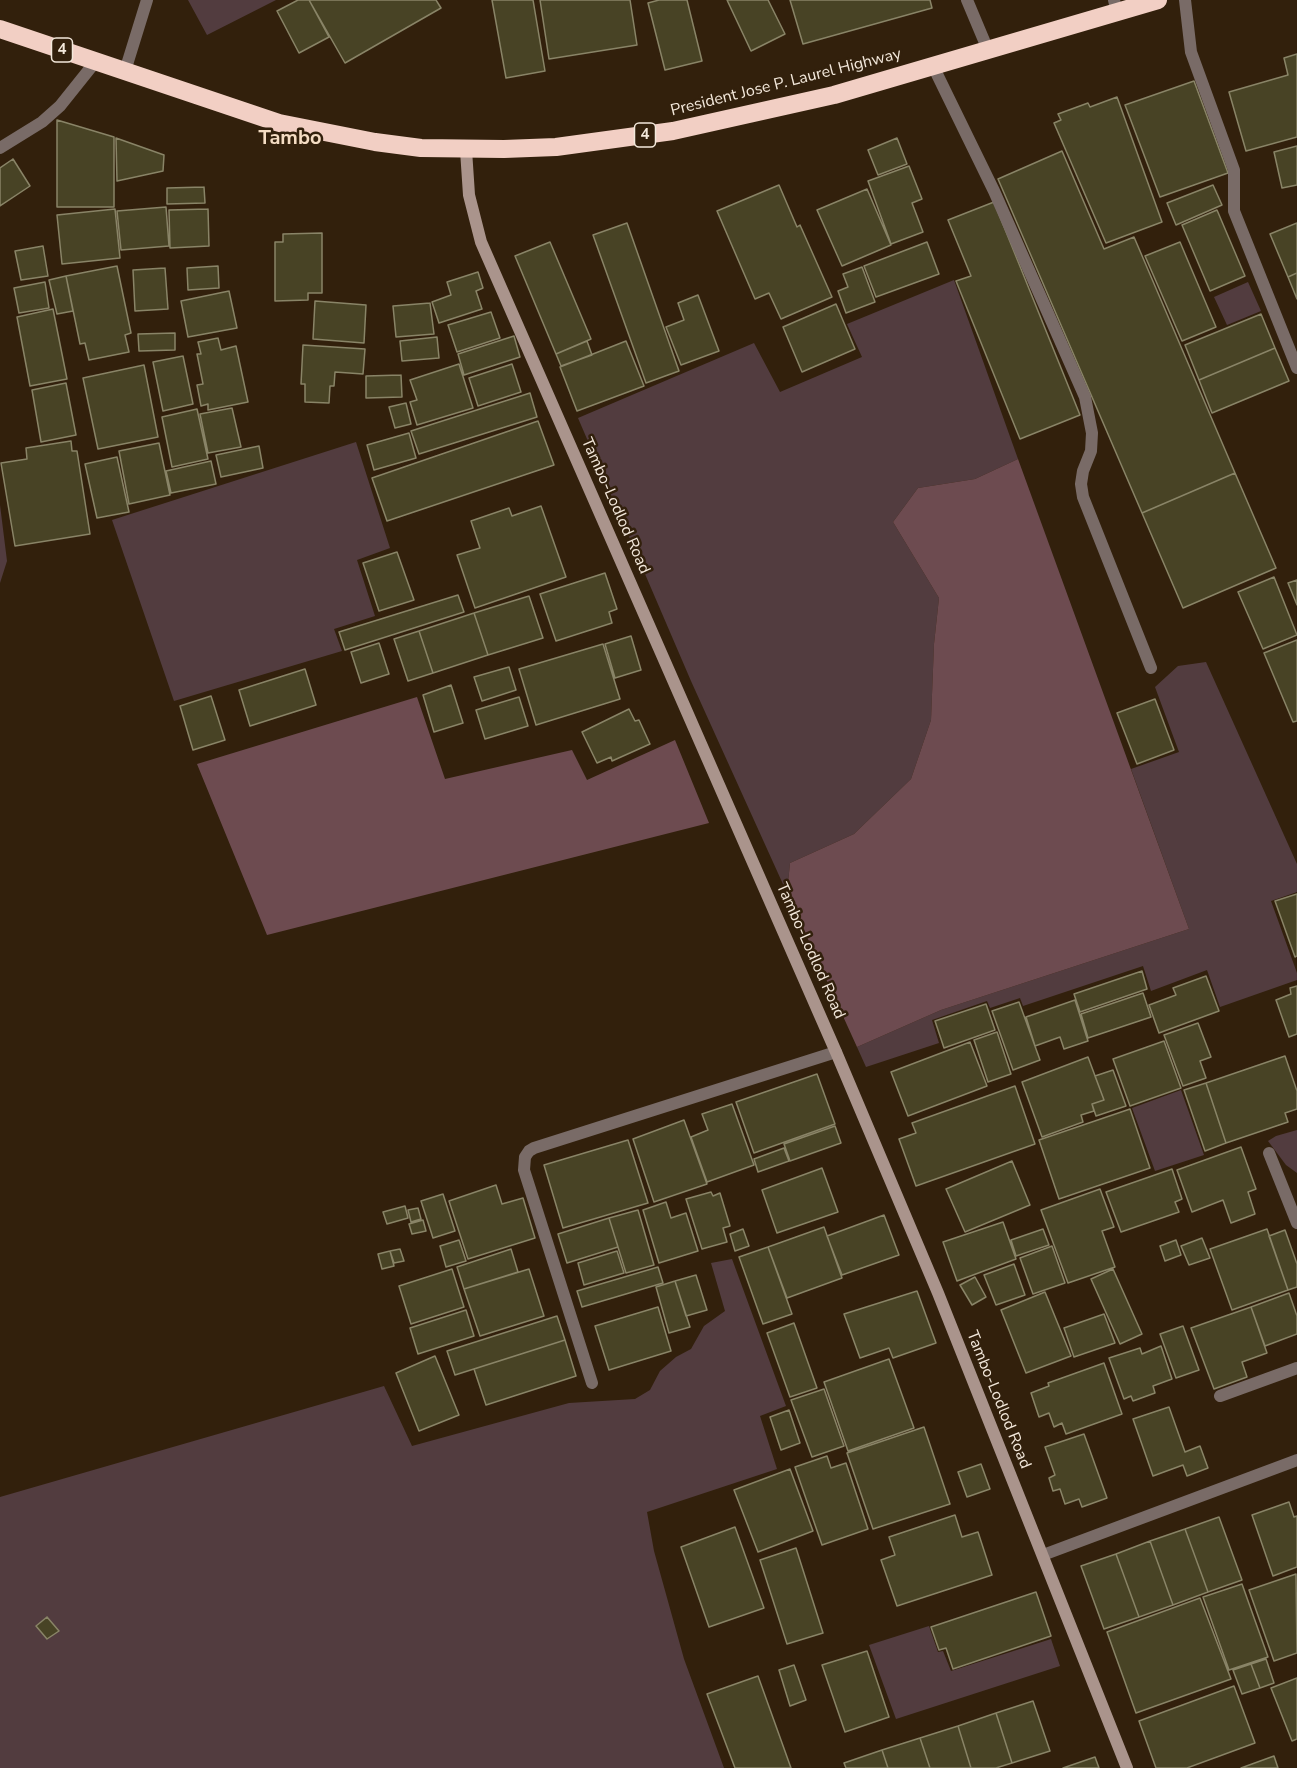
<!DOCTYPE html>
<style>
body{margin:0}
canvas{display:block;background:#32200c}
</style>
<canvas width="1297" height="1768"></canvas>
<script>
const c = document.querySelector('canvas').getContext('2d');
c.lineJoin = 'round';
function paint(path, color) { c.fillStyle = color; c.fill(path, 'evenodd'); }
const toPath = rows => new Path2D(rows.map(r => 'M' + r).join(''));
function stroke(path, color, width, dash) { c.strokeStyle = color; c.lineWidth = width; c.lineCap = dash ? 'butt' : 'round'; c.setLineDash(dash || []); c.stroke(path); }
function write(font, color, halo, rows, align = 'center') {
  c.font = font + ' "Nunito Sans",sans-serif'; c.lineWidth = 5; c.setLineDash([]); c.textBaseline = 'middle'; c.strokeStyle = halo; c.fillStyle = color; for (const [text, x, y, turn = 0] of rows) {
    c.save(); c.translate(x, y); c.rotate((+turn || 0) * Math.PI / 180); c.textAlign = isNaN(turn) ? turn : align; if (halo) c.strokeText(text, 0, 0); c.fillText(text, 0, 0); c.restore();
  }
}
paint(toPath([
 [188,0,276,0,207,35],
 [954,280,1018,459,975,479,918,488,893,522,939,598,934,644,931,720,911,779,854,834,790,863,787,893,691,681,578,418,754,343,780,392,862,357,847,324],
 [1248,282,1261,311,1227,325,1214,297],
 [356,442,390,548,357,560,375,616,334,629,342,651,174,701,112,520],
 [0,505,7,561,0,583],
 [1206,662,1297,864,1297,892,1271,901,1297,973,1297,980,1220,1007,1207,970,1151,991,1143,966,1023,1006,1020,998,990,1008,987,1001,932,1020,939,1043,866,1067,857,1047,941,1010,1189,929,1131,769,1179,752,1155,687,1178,666],
 [1181,1090,1204,1155,1155,1171,1132,1108],
 [1297,1130,1297,1173,1286,1165,1268,1141,1276,1136],
 [732,1259,786,1406,760,1416,777,1469,647,1512,654,1551,684,1659,724,1768,0,1768,0,1497,384,1386,412,1446,569,1403,635,1399,650,1390,660,1371,676,1357,691,1349,704,1326,725,1311,711,1263],
 [929,1626,938,1652,943,1651,951,1671,1051,1639,1060,1666,896,1719,869,1645]
]), '#523c3f');
paint(toPath([
 [1018,459,1189,929,941,1010,857,1047,787,893,790,863,854,834,911,779,931,720,934,644,939,598,893,522,918,488,975,479],
 [417,697,445,779,572,750,587,780,675,740,709,823,267,935,197,764]
]), '#6d4b50');
const building = toPath([
 [298,0,309,0,329,37,299,53,277,11,298,0],
 [309,0,436,0,441,8,345,63,309,0],
 [492,0,533,0,545,71,506,78,492,0],
 [540,0,630,0,637,45,549,59,540,0],
 [659,0,687,0,702,61,665,70,648,3,659,0],
 [727,0,768,0,785,34,751,51,727,0],
 [790,0,930,0,932,8,803,44,790,0],
 [1297,54,1297,137,1246,151,1229,92,1288,75,1284,58,1297,54],
 [1194,81,1228,173,1160,197,1125,105,1194,81],
 [1117,97,1162,222,1106,243,1054,123,1061,120,1058,114,1088,103,1090,107,1117,97],
 [57,120,114,137,114,207,57,207,57,120],
 [116,138,164,155,163,171,117,181,116,138],
 [897,138,907,164,878,175,868,150,897,138],
 [1297,146,1297,185,1282,188,1274,152,1297,146],
 [1062,151,1104,249,1134,237,1235,473,1142,513,998,179,1062,151],
 [13,159,30,186,0,206,0,168,13,159],
 [909,166,922,199,912,203,923,232,891,244,868,181,909,166],
 [779,185,797,227,800,225,832,297,781,319,769,293,755,299,717,211,779,185],
 [1213,185,1222,205,1176,225,1167,203,1213,185],
 [204,187,205,203,167,204,167,188,204,187],
 [867,189,891,245,842,266,817,210,867,189],
 [994,202,1080,415,1020,439,956,281,971,276,948,220,994,202],
 [166,207,169,246,121,250,117,211,166,207],
 [115,209,120,258,62,264,57,215,115,209],
 [208,209,209,246,170,248,169,210,208,209],
 [1217,210,1245,276,1210,291,1182,225,1217,210],
 [627,223,679,371,646,383,593,235,627,223],
 [1297,223,1297,273,1288,277,1270,234,1297,223],
 [322,233,322,293,308,293,308,300,275,301,275,242,283,242,283,234,322,233],
 [550,242,591,339,556,354,515,256,550,242],
 [927,242,939,274,876,297,864,266,927,242],
 [1180,242,1216,327,1182,341,1145,256,1180,242],
 [43,246,48,276,21,280,15,251,43,246],
 [117,266,131,333,125,335,129,352,89,360,85,343,80,344,66,276,117,266],
 [218,266,219,288,188,290,187,268,218,266],
 [862,267,875,302,846,313,838,291,848,287,843,274,862,267],
 [165,268,168,309,135,311,133,270,165,268],
 [478,272,483,288,476,291,482,309,439,323,432,302,451,295,447,282,478,272],
 [1297,273,1297,299,1288,277,1297,273],
 [66,276,73,311,57,314,49,280,66,276],
 [45,282,49,308,19,313,14,288,45,282],
 [229,291,237,328,188,337,181,301,229,291],
 [698,295,719,351,681,365,666,327,684,320,678,303,698,295],
 [315,301,366,305,364,343,313,339,315,301],
 [430,303,434,334,396,337,393,306,430,303],
 [836,304,855,349,802,372,783,327,836,304],
 [53,309,67,379,30,386,17,317,53,309],
 [491,312,500,338,457,352,448,325,491,312],
 [1261,314,1275,348,1199,380,1185,345,1261,314],
 [175,333,175,350,139,351,138,334,175,333],
 [514,336,520,357,464,375,458,354,514,336],
 [437,337,439,358,402,361,400,341,437,337],
 [218,338,221,350,236,346,248,402,208,410,208,404,201,406,197,385,203,384,197,354,201,354,198,342,218,338],
 [587,341,592,355,561,366,556,354,587,341],
 [626,341,644,386,577,411,560,367,626,341],
 [303,345,365,349,363,374,335,372,334,386,330,386,329,403,305,402,305,384,301,384,303,345],
 [1275,348,1289,381,1212,413,1199,380,1275,348],
 [183,356,193,404,163,411,153,362,183,356],
 [459,364,473,408,417,425,410,402,417,400,410,380,459,364],
 [512,364,521,392,478,406,469,378,512,364],
 [144,365,158,437,98,449,83,378,144,365],
 [401,375,402,397,366,398,366,376,401,375],
 [66,383,76,435,41,442,32,390,66,383],
 [530,393,537,417,419,454,411,431,530,393],
 [406,403,411,424,395,428,389,407,406,403],
 [232,408,241,447,208,453,200,414,232,408],
 [197,409,208,459,172,467,162,417,197,409],
 [538,421,554,465,387,521,372,478,538,421],
 [409,433,416,458,374,470,367,445,409,433],
 [71,441,72,451,77,451,90,534,15,546,1,463,27,459,26,448,71,441],
 [159,443,170,495,129,504,119,451,159,443],
 [259,446,263,468,221,477,216,455,259,446],
 [117,457,129,512,97,518,85,464,117,457],
 [211,461,216,484,171,493,166,471,211,461],
 [1235,473,1276,568,1183,608,1142,513,1235,473],
 [541,506,566,577,475,608,457,555,480,548,471,521,509,508,512,516,541,506],
 [397,552,414,600,379,611,363,563,397,552],
 [605,573,617,609,609,612,612,623,556,641,540,594,605,573],
 [1274,577,1297,635,1263,649,1238,592,1274,577],
 [1297,580,1297,605,1288,583,1297,580],
 [458,595,464,612,345,650,339,632,458,595],
 [529,596,543,638,488,655,474,613,529,596],
 [474,613,488,655,433,673,419,631,474,613],
 [419,631,433,673,408,681,394,639,419,631],
 [631,636,641,670,615,678,605,644,631,636],
 [1297,640,1297,721,1293,722,1264,653,1297,640],
 [379,643,389,674,361,683,351,652,379,643],
 [603,644,620,699,536,725,519,669,603,644],
 [509,667,516,690,482,701,474,677,509,667],
 [305,669,316,705,250,726,239,690,305,669],
 [451,685,463,723,434,732,423,695,451,685],
 [211,696,225,740,193,750,180,706,211,696],
 [519,697,528,726,485,739,476,710,519,697],
 [1155,699,1174,750,1137,764,1117,713,1155,699],
 [629,709,635,721,639,720,650,744,612,761,611,757,597,763,582,732,629,709],
 [1297,894,1297,956,1295,957,1275,901,1297,894],
 [1142,971,1147,989,1080,1012,1074,994,1142,971],
 [1206,976,1219,1011,1159,1033,1149,1005,1176,995,1173,988,1206,976],
 [1297,986,1297,1034,1289,1037,1276,1000,1291,994,1290,988,1297,986],
 [1143,993,1151,1017,1088,1038,1081,1014,1143,993],
 [1075,1000,1088,1041,1064,1049,1060,1037,1035,1046,1026,1017,1075,1000],
 [1019,1002,1040,1060,1013,1070,992,1011,1019,1002],
 [986,1004,995,1030,944,1048,935,1021,986,1004],
 [1198,1023,1211,1057,1200,1061,1206,1078,1183,1086,1164,1035,1198,1023],
 [997,1032,1011,1074,988,1082,974,1040,997,1032],
 [1164,1041,1181,1088,1130,1106,1113,1059,1164,1041],
 [970,1042,987,1086,908,1116,891,1072,970,1042],
 [1285,1056,1297,1091,1297,1109,1285,1113,1288,1122,1226,1143,1206,1083,1285,1056],
 [1088,1057,1104,1100,1092,1104,1094,1111,1081,1115,1083,1122,1042,1137,1022,1082,1088,1057],
 [1113,1070,1126,1106,1096,1116,1092,1104,1104,1100,1095,1076,1113,1070],
 [817,1074,835,1124,754,1153,736,1102,817,1074],
 [1206,1083,1226,1143,1205,1151,1184,1090,1206,1083],
 [1015,1086,1035,1144,916,1186,899,1139,916,1133,912,1123,1015,1086],
 [732,1104,754,1165,707,1182,691,1137,708,1130,702,1114,732,1104],
 [1130,1109,1150,1168,1059,1199,1039,1140,1130,1109],
 [684,1120,707,1184,654,1202,633,1139,684,1120],
 [835,1126,841,1143,790,1161,784,1144,835,1126],
 [628,1140,648,1203,563,1228,544,1165,628,1140],
 [1241,1147,1256,1189,1248,1192,1255,1214,1231,1223,1223,1200,1192,1212,1177,1170,1241,1147],
 [784,1148,789,1161,758,1172,754,1159,784,1148],
 [1012,1161,1030,1205,965,1232,946,1189,1012,1161],
 [822,1168,838,1212,777,1233,762,1190,822,1168],
 [1172,1169,1182,1199,1175,1202,1179,1212,1121,1232,1106,1192,1172,1169],
 [496,1185,502,1204,523,1198,535,1238,468,1259,449,1201,496,1185],
 [1100,1189,1114,1227,1102,1231,1115,1267,1068,1283,1041,1210,1100,1189],
 [711,1192,713,1196,720,1193,730,1226,723,1228,727,1242,702,1249,686,1199,711,1192],
 [443,1194,455,1231,433,1238,421,1201,443,1194],
 [666,1202,671,1218,686,1213,698,1251,659,1263,643,1210,666,1202],
 [405,1206,408,1218,387,1224,383,1212,405,1206],
 [418,1208,421,1219,411,1222,408,1210,418,1208],
 [638,1210,654,1265,626,1273,609,1218,638,1210],
 [884,1215,899,1255,842,1275,827,1236,884,1215],
 [609,1218,618,1247,567,1263,558,1234,609,1218],
 [423,1220,426,1231,412,1234,409,1224,423,1220],
 [1003,1222,1016,1259,957,1281,943,1242,1003,1222],
 [824,1227,842,1278,787,1298,768,1247,824,1227],
 [743,1229,749,1246,735,1251,730,1234,743,1229],
 [1043,1229,1049,1245,1016,1256,1011,1240,1043,1229],
 [1267,1229,1288,1290,1232,1310,1210,1249,1267,1229],
 [1285,1230,1297,1264,1297,1287,1288,1290,1269,1236,1285,1230],
 [1202,1238,1210,1258,1189,1265,1181,1246,1202,1238],
 [459,1240,466,1261,446,1267,440,1246,459,1240],
 [1176,1240,1181,1255,1165,1261,1160,1246,1176,1240],
 [1052,1246,1065,1283,1033,1294,1020,1258,1052,1246],
 [768,1247,792,1314,763,1324,739,1257,768,1247],
 [400,1249,404,1261,394,1263,390,1251,400,1249],
 [511,1249,518,1272,464,1289,457,1267,511,1249],
 [390,1251,394,1266,382,1269,378,1254,390,1251],
 [617,1251,624,1273,584,1285,578,1263,617,1251],
 [1014,1264,1025,1295,996,1305,984,1275,1014,1264],
 [658,1267,663,1283,582,1307,577,1291,658,1267],
 [452,1269,464,1307,411,1324,399,1286,452,1269],
 [529,1269,544,1316,480,1336,464,1289,529,1269],
 [1113,1269,1142,1334,1120,1344,1091,1279,1113,1269],
 [696,1275,707,1310,686,1316,675,1281,696,1275],
 [975,1277,986,1297,972,1305,960,1285,975,1277],
 [675,1281,690,1327,669,1333,656,1287,675,1281],
 [917,1291,936,1343,893,1358,889,1348,860,1358,844,1314,917,1291],
 [1045,1292,1071,1356,1026,1373,1001,1310,1045,1292],
 [1289,1293,1297,1316,1297,1334,1265,1346,1251,1307,1289,1293],
 [658,1307,671,1351,609,1370,595,1326,658,1307],
 [1251,1307,1267,1353,1242,1362,1247,1377,1214,1389,1191,1328,1251,1307],
 [466,1310,474,1336,418,1354,410,1328,466,1310],
 [1104,1314,1115,1343,1074,1357,1064,1328,1104,1314],
 [557,1316,565,1340,455,1375,447,1351,557,1316],
 [794,1323,817,1388,790,1397,767,1333,794,1323],
 [1183,1326,1199,1370,1176,1378,1160,1334,1183,1326],
 [565,1340,576,1376,486,1405,474,1369,565,1340],
 [1161,1346,1172,1379,1153,1386,1155,1393,1133,1401,1131,1396,1124,1399,1109,1358,1140,1348,1142,1354,1161,1346],
 [435,1356,459,1415,419,1431,396,1373,435,1356],
 [889,1359,914,1428,848,1451,824,1382,889,1359],
 [1104,1363,1122,1414,1066,1434,1062,1423,1054,1427,1049,1413,1039,1417,1031,1393,1049,1386,1048,1383,1104,1363],
 [824,1389,844,1446,812,1457,791,1400,824,1389],
 [1169,1407,1185,1452,1200,1446,1208,1468,1187,1476,1183,1465,1153,1476,1133,1419,1169,1407],
 [789,1410,800,1443,781,1450,770,1417,789,1410],
 [924,1427,950,1504,873,1529,847,1453,924,1427],
 [1084,1434,1107,1498,1082,1507,1079,1499,1065,1504,1060,1489,1053,1491,1049,1478,1055,1475,1045,1447,1084,1434],
 [827,1456,831,1468,846,1463,868,1529,822,1545,795,1467,827,1456],
 [981,1464,990,1489,967,1497,958,1472,981,1464],
 [790,1469,813,1531,758,1552,734,1490,790,1469],
 [1289,1502,1294,1517,1297,1516,1297,1567,1273,1576,1252,1515,1289,1502],
 [955,1515,962,1537,978,1532,992,1575,897,1606,881,1560,895,1555,889,1537,955,1515],
 [1219,1517,1242,1580,1208,1592,1185,1529,1219,1517],
 [735,1527,764,1608,709,1627,681,1547,735,1527],
 [1185,1529,1208,1592,1173,1605,1150,1541,1185,1529],
 [1150,1541,1173,1605,1139,1617,1116,1554,1150,1541],
 [796,1548,823,1633,787,1644,760,1560,796,1548],
 [1116,1554,1139,1617,1104,1629,1081,1566,1116,1554],
 [1296,1574,1297,1653,1274,1661,1249,1590,1296,1574],
 [1242,1584,1268,1657,1229,1670,1203,1597,1242,1584],
 [1036,1592,1051,1636,953,1669,946,1648,939,1650,931,1627,1036,1592],
 [1200,1598,1231,1679,1136,1713,1107,1632,1200,1598],
 [47,1617,59,1631,47,1639,36,1626,47,1617],
 [867,1651,889,1717,845,1732,822,1665,867,1651],
 [1266,1659,1274,1683,1260,1688,1251,1664,1266,1659],
 [1251,1664,1260,1688,1242,1694,1233,1670,1251,1664],
 [794,1665,806,1700,790,1706,779,1670,794,1665],
 [758,1676,791,1768,735,1768,707,1694,758,1676],
 [1297,1678,1297,1739,1292,1741,1271,1688,1297,1678],
 [1234,1686,1255,1743,1187,1768,1156,1768,1139,1721,1234,1686],
 [1033,1701,1050,1751,1012,1763,996,1713,1033,1701],
 [996,1713,1012,1763,996,1768,971,1768,958,1726,996,1713],
 [958,1726,971,1768,930,1768,920,1738,958,1726],
 [920,1738,930,1768,888,1768,882,1750,920,1738],
 [882,1750,888,1768,846,1768,844,1763,882,1750],
 [1274,1756,1278,1768,1241,1768,1274,1756],
 [1095,1757,1099,1768,1063,1768,1095,1757]
]);
paint(building, '#484325');
stroke(building, '#898467', 1.5);
stroke(toPath([
 [967,0,988,50],
 [1114,0,1117,12],
 [1185,0,1191,52,1234,170,1234,211,1297,368],
 [933,66,994,191,1085,397,1092,433,1091,451,1083,471,1081,484,1083,497,1151,668],
 [1220,1396,1297,1368]
]), '#796b67', 12);
stroke(toPath([
 [125,71,147,0],
 [0,148,42,122,60,106,96,61],
 [1269,1153,1297,1223],
 [592,1383,524,1170,525,1157,529,1151,534,1148,836,1052],
 [1043,1555,1297,1460]
]), '#796b67', 12);
stroke(toPath([
 [466,150,469,195,481,242,836,1052,938,1293,1127,1768]
]), '#aa948c', 12);
stroke(toPath([
 [0,29,279,123,375,142,421,148,504,149,556,147,673,131,834,95,1158,0]
]), '#f2cfc4', 18);
for (const [x, y, w] of [
 [62,50,21],
 [645,135,21]
]) { const box = new Path2D(); box.roundRect(x - w / 2, y - 12, w, 24, 4.5); c.fillStyle = '#32200c'; c.fill(box); stroke(box, '#f3e8db', 1.5); }
write('bold 15px', '#f3e8db', null, [
 ["4",62,50],
 ["4",645,135]
]);
write('16px', '#f3e8db', '#32200c', [
 ["President Jose P. Laurel Highway",786,83,-14],
 ["Tambo-Lodlod Road",615,506,66],
 ["Tambo-Lodlod Road",810,951,66],
 ["Tambo-Lodlod Road",998,1400,68]
]);
write('bold 20px', '#f5ddc4', '#32200c', [
 ["Tambo",290,139]
]);
</script>
